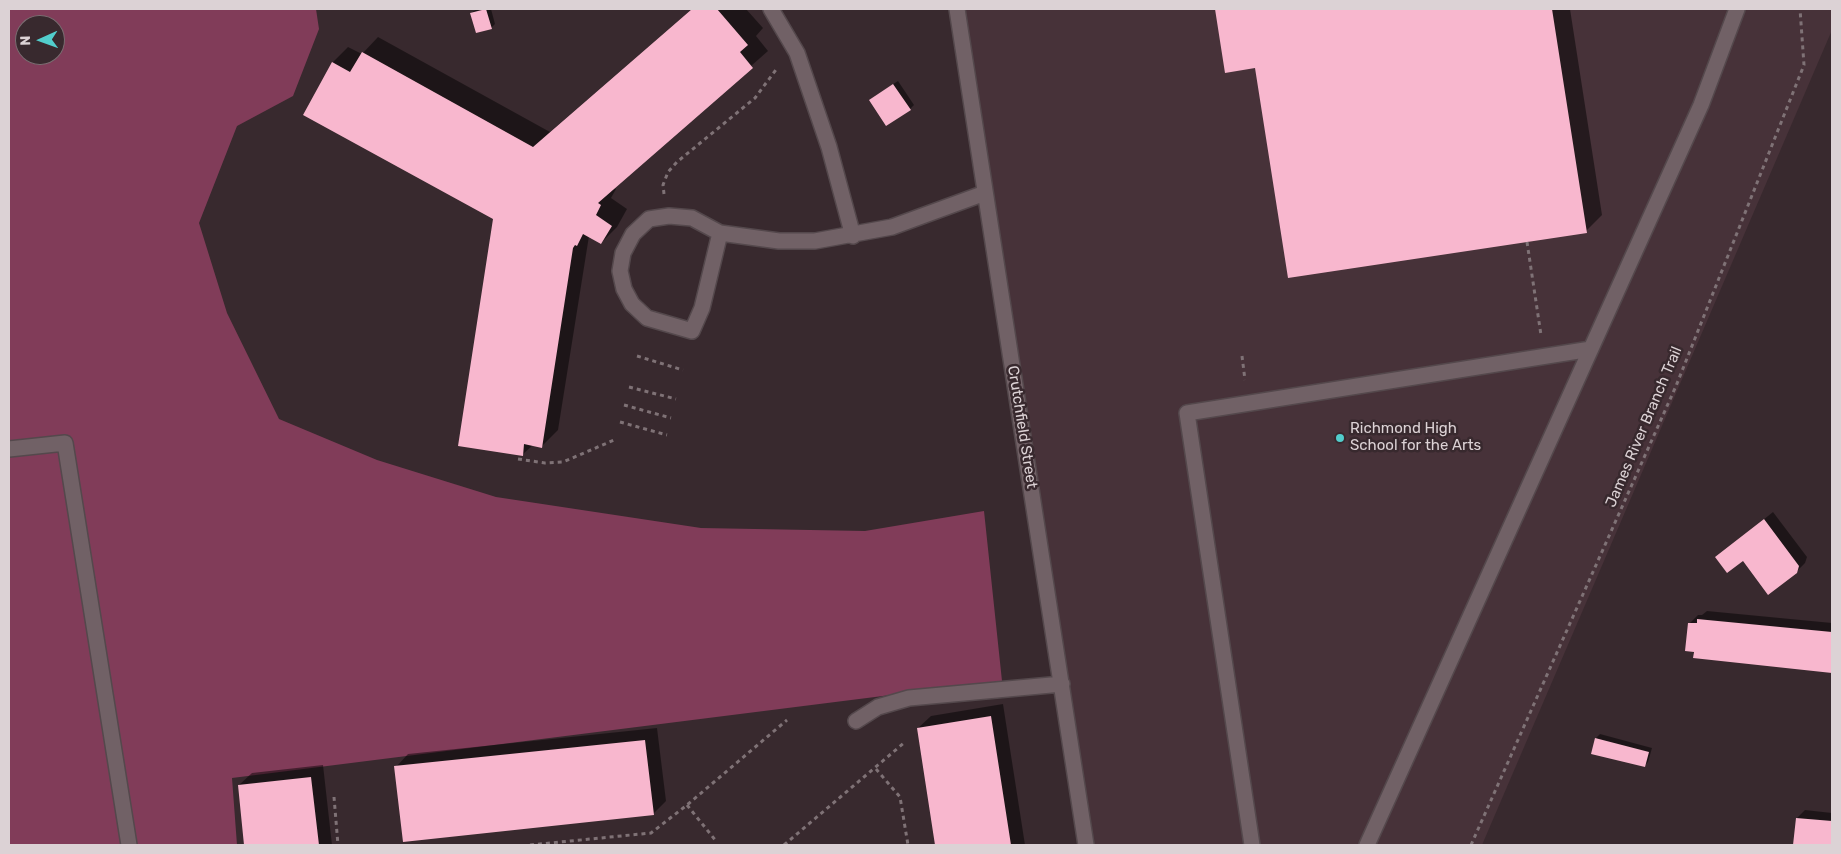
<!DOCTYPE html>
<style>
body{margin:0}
#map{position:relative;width:1841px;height:854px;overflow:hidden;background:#38292e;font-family:Rubik,sans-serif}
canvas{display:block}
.frame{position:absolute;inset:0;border:10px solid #dcd2d5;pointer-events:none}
.north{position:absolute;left:15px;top:15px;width:50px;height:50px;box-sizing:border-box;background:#38292e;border:1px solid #7a6d71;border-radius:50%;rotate:268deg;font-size:14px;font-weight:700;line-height:20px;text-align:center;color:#dcd2d5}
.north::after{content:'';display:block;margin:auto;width:18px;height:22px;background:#52cdcc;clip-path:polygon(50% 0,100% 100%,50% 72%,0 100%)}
</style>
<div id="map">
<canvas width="1841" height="854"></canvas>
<div class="frame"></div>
<div class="north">N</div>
</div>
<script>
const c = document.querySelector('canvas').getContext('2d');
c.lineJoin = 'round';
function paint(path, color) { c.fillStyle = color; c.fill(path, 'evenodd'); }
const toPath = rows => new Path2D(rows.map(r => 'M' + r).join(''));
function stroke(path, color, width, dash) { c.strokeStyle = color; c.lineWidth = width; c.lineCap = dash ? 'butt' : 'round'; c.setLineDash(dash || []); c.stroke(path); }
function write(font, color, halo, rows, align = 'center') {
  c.font = font + ' Rubik,sans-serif'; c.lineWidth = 5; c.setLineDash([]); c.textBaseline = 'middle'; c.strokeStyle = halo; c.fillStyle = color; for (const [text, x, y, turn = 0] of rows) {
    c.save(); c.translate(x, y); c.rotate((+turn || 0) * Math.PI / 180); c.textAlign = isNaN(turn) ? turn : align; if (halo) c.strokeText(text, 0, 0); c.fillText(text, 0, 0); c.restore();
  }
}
paint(toPath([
 [958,9,1832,9,1832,30,1482,845,1085,845]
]), '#473239');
paint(toPath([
 [9,9,316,9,319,29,293,96,237,126,199,223,227,313,279,419,377,460,496,497,701,528,865,531,984,511,1002,681,232,778,237,845,9,845],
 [25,25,55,25,55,55,25,55]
]), '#813c59');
paint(toPath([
 [477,9,491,9,495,24,491,28,471,13],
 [692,9,746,9,763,28,756,36,768,51,614,187,616,189,611,198,627,209,617,227,601,243,589,236,558,430,542,446,533,445,522,455,494,219,333,62,348,47,362,54,378,37,550,132],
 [1217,9,1570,9,1602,215,1586,231,1256,67,1226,72],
 [898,81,914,105,910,109,875,96],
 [1773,512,1807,557,1805,563,1796,572,1743,559,1717,557],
 [1707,611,1832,623,1832,672,1694,657,1690,623,1698,615,1702,615],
 [1003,704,1025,845,936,845,918,728,931,716],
 [657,728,666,801,653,814,396,767,408,754],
 [1600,734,1652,748,1648,762,1644,766,1596,738],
 [323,765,332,845,245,845,239,785,252,773],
 [1805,810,1832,813,1832,845,1794,845,1797,818]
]), '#0007');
paint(toPath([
 [486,9,492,29,476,33,470,13],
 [692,9,717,9,748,45,740,52,753,68,598,203,601,205,596,215,612,226,601,244,583,234,577,246,575,245,573,248,542,448,524,444,523,456,458,446,493,219,303,115,332,62,350,72,362,52,533,147],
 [1215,9,1552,9,1587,233,1288,278,1255,68,1225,73],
 [893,84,911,110,886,126,869,100],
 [1764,519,1799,566,1797,573,1768,595,1743,561,1727,573,1715,557],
 [1697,619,1832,632,1832,673,1693,658,1694,652,1685,651,1688,623,1697,623],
 [991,716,1011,845,935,845,917,728],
 [1595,738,1649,752,1645,767,1591,754],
 [645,740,654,815,403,842,394,766],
 [311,777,319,845,244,845,238,785],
 [1796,818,1832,821,1832,845,1793,845]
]), '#f8b7ce');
const minor = toPath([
 [771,9,797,53,829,147,853,236],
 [957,9,1086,845],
 [720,233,702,308,692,331,647,318,632,304,624,289,620,271,623,253,633,234,649,219,669,216,692,218,720,233,779,241,815,241,892,227,985,193],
 [9,449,65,443,129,845],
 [856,721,878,707,909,698,1062,684],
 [1252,845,1187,413,1591,349],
 [1367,845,1701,105,1737,9]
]);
stroke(minor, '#54484c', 18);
stroke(toPath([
 [664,194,663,185,668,172,677,162,755,98,778,67],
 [1527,242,1541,335],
 [637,356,683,370],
 [1242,356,1245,380],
 [629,387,676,399],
 [624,405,671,418],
 [620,422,667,435],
 [518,459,545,463,563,462,614,440],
 [876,769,900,797,908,845],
 [334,797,338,845],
 [687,805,716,841],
 [530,845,651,833,687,805,787,720],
 [784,845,905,742],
 [1471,845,1676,386,1804,65,1800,9]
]), '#7f7276', 3, [4, 4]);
stroke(minor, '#716166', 15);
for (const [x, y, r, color] of [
 [1340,438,5,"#52cdcc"]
]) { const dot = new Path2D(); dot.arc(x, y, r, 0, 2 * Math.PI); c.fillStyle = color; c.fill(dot); stroke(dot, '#38292e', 2); }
write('15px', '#dcd2d5', '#38292e', [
 ["Crutchfield Street",1022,427,81],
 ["James River Branch Trail",1644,427,-67]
]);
write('15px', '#dcd2d5', '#38292e', [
 ["Richmond High",1350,429],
 ["School for the Arts",1350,446]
], 'left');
</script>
